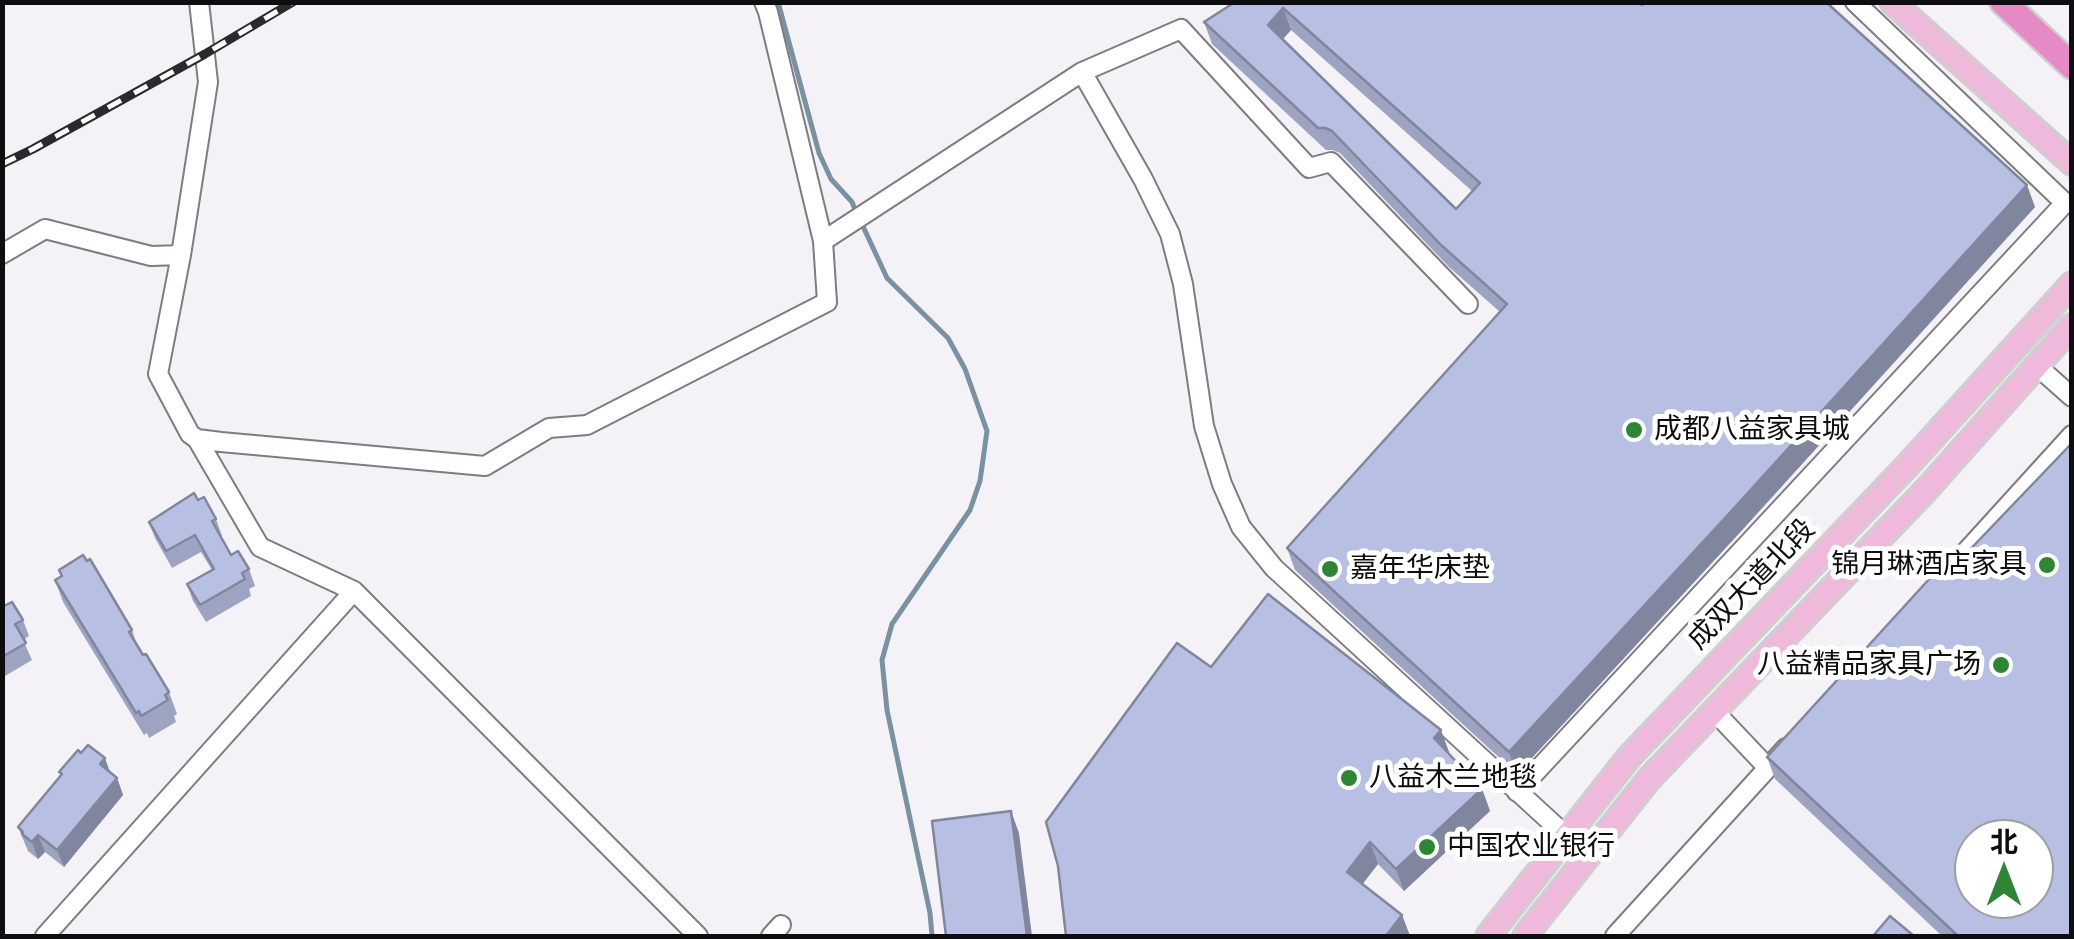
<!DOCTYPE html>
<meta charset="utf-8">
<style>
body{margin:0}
#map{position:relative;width:2074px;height:939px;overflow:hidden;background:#f4f2f7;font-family:Manrope,"Noto Sans SC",sans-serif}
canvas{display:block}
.frame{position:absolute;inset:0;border:5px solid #0e0d0f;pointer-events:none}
.north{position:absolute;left:1954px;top:819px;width:100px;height:100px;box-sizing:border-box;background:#fff;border:2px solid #9f9e9f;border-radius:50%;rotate:0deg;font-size:28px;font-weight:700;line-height:40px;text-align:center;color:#0e0d0f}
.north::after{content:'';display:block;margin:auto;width:35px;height:45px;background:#2e8635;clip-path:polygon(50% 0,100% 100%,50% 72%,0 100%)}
</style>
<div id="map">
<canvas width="2074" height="939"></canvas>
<div class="frame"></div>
<div class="north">北</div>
</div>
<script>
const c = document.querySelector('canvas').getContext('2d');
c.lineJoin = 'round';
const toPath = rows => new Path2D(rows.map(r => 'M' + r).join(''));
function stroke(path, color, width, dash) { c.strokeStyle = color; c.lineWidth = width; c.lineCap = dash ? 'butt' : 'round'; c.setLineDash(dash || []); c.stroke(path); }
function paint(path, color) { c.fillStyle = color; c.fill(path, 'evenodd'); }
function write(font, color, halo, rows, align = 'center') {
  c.font = font + ' Manrope,"Noto Sans SC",sans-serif'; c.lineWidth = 10; c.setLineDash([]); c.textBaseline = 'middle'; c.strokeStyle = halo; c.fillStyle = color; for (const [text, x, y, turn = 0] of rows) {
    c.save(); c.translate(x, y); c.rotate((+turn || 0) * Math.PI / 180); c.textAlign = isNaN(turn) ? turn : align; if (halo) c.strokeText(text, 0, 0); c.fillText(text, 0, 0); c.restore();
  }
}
stroke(toPath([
 [778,2,819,153,831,179,852,202,856,212],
 [861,222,887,278,948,338,965,369,987,431,980,481,970,510,892,624,882,660,887,710,930,913,932,936]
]), '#7a90a3', 5);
const minor = toPath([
 [199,2,208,82,181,255,158,374,190,434,197,439,221,442,485,466,549,428,587,425,827,302,823,241,768,12,764,2],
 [1082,72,1143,179,1170,234,1183,284,1204,426,1222,484,1241,527,1274,568,1587,855],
 [823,241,1082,72,1181,29,1309,168,1331,162,1468,304],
 [2,254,45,229,151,256,181,255],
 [2037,366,2072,397],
 [197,439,260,547,354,591,698,936],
 [1942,578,2072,435],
 [1714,711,1768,768],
 [1517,792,2065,203,1855,2],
 [45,936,354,591],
 [771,936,781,925],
 [1615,936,1786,748]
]);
const major = toPath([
 [1892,2,2072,163],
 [1488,936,1629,757,1906,467,2072,284],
 [1525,936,1649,779,1926,490,2072,326]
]);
const highway = toPath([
 [2003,2,2072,66]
]);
stroke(minor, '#7e7c80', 22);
stroke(major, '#cfcfcf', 28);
stroke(highway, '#cfcfcf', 30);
stroke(minor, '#fff', 18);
stroke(major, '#efb9dc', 22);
stroke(highway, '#e58ac5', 25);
const rail = toPath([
 [2,164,33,149,205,54,293,2]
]);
stroke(rail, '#2a292b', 9);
stroke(rail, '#fff', 5, [15]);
paint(toPath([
 [1235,2,1638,2,2035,207,1744,528,1517,774,1295,570,1287,548,1500,312,1449,267,1340,153,1333,150,1326,150,1212,44,1204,22],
 [1291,30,1472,191,1456,209,1283,39],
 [216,519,222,536,221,537,231,555,249,569,255,586,249,589,251,596,206,622,193,601,187,584,212,570,201,552,172,568,155,538,149,522],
 [59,570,132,630,137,645,169,692,177,714,174,716,176,722,149,738,147,733,144,735,63,602,55,580,61,576],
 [2,607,23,620,29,636,23,640,32,660,5,676,2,672],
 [1211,667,1449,752,1448,753,1482,789,1490,811,1404,891,1378,864,1362,884,1402,915,1410,936,1066,936],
 [1767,757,2072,936,1942,936,1775,779],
 [59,772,110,772,117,778,123,795,64,867,45,852,38,859,28,851,18,827,61,776]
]), '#9da4c2');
paint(toPath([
 [1283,8,1291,30,1276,47,1268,25],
 [2027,185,2035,207,1744,528,1517,774,1509,752],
 [1441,730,1449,752,1442,760,1434,738],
 [105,758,111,775,100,764],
 [117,778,123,795,64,867,57,850],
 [1482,789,1490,811,1404,891,1396,869],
 [1011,811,1019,833,1032,936,1027,936],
 [38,835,45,852,38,859,32,842],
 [1370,842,1378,864,1355,894,1347,872],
 [1402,915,1410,936,1386,936]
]), '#80869e');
const building = toPath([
 [1235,2,1638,2,1642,5,1644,2,1826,2,2027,185,1736,506,1509,752,1287,548,1507,304,1441,245,1332,131,1325,128,1318,128,1204,22,1235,2],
 [1283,8,1480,183,1456,209,1268,25,1283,8],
 [2072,443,2072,936,1958,936,1767,757,1951,555,1958,562,2072,443],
 [1974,839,2034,839,2034,899,1974,899,1974,839],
 [194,493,198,500,204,497,216,519,212,521,231,555,238,551,249,569,242,573,245,579,200,605,187,584,214,569,195,535,166,551,149,522,194,493],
 [83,555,87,561,90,559,132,630,129,632,143,655,146,654,169,692,165,695,168,700,141,716,139,711,136,713,55,580,62,576,59,570,83,555],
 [1268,594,1441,730,1434,738,1482,789,1396,869,1370,842,1347,872,1402,915,1386,936,1066,936,1058,866,1046,822,1177,643,1211,667,1268,594],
 [12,602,23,620,15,624,26,643,2,657,2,607,12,602],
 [88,745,105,758,100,764,117,778,57,850,38,835,32,842,22,834,23,832,18,827,62,774,59,772,78,750,81,753,88,745],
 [1011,811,1027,936,946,936,932,821,1011,811],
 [1890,916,1914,936,1873,936,1890,916]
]);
paint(building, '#b7bfe2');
stroke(building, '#80869e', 2.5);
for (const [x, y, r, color] of [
 [1634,430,10,"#2e8635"],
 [2047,565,10,"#2e8635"],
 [1330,569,10,"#2e8635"],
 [2001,665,10,"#2e8635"],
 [1349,778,10,"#2e8635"],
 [1427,847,10,"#2e8635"]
]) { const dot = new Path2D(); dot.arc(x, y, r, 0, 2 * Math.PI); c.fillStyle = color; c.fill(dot); stroke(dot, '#fff', 4); }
write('28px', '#0e0d0f', '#fff', [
 ["成都八益家具城",1654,430],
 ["锦月琳酒店家具",2027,565,"right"],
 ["嘉年华床垫",1350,569],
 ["八益精品家具广场",1981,665,"right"],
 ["八益木兰地毯",1369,778],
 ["中国农业银行",1447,847]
], 'left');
write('28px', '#0e0d0f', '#fff', [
 ["成双大道北段",1752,585,-46]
]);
</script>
